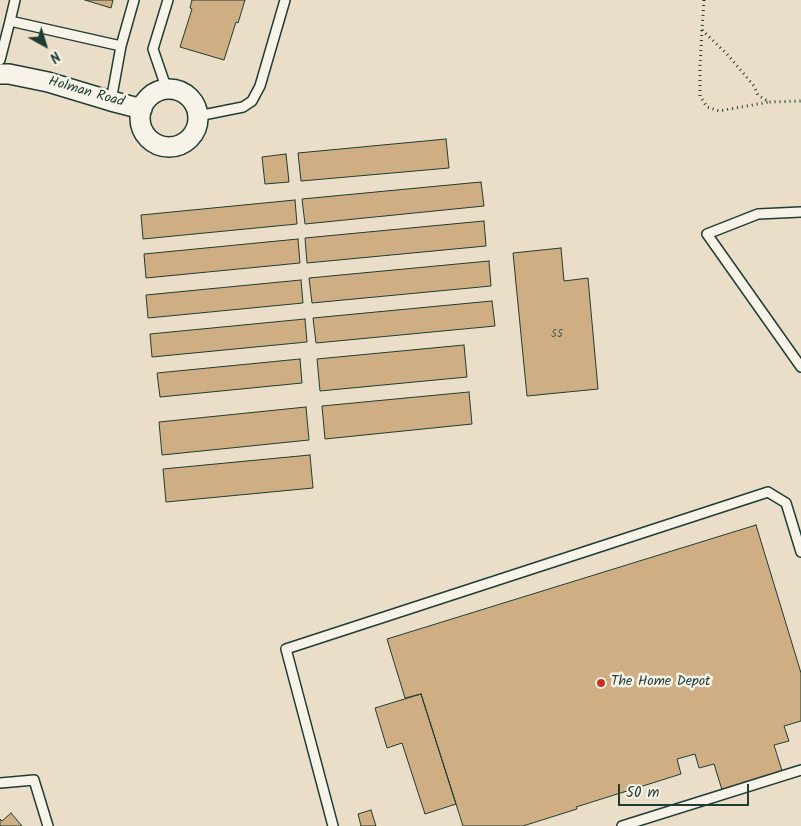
<!DOCTYPE html>
<style>
body{margin:0}
#map{position:relative;width:801px;height:826px;overflow:hidden;background:#ebdec9;font-family:Kalam,sans-serif}
canvas{display:block}
.north{position:absolute;left:20px;top:20px;width:50px;height:50px;-webkit-text-stroke:4px #f7f3e8;paint-order:stroke;rotate:141deg;font-size:14px;font-weight:700;line-height:20px;text-align:center;color:#1f3d34}
.north::after{content:'';display:block;margin:auto;width:18px;height:22px;background:#1f3d34;clip-path:polygon(50% 0,100% 100%,50% 72%,0 100%)}
.scale{position:absolute;left:618px;top:784px;width:131px;height:22px;box-sizing:border-box;border:2px solid #1f3d34;border-top:0;padding-left:6px;font-size:15px;line-height:18px;white-space:nowrap;color:#1f3d34;-webkit-text-stroke:4px #f7f3e8;paint-order:stroke}
</style>
<div id="map">
<canvas width="801" height="826"></canvas>
<div class="north">N</div>
<div class="scale">50 m</div>
</div>
<script>
const c = document.querySelector('canvas').getContext('2d');
c.lineJoin = 'round';
function paint(path, color) { c.fillStyle = color; c.fill(path, 'evenodd'); }
const toPath = rows => new Path2D(rows.map(r => 'M' + r).join(''));
function stroke(path, color, width, dash) { c.strokeStyle = color; c.lineWidth = width; c.lineCap = dash ? 'butt' : 'round'; c.setLineDash(dash || []); c.stroke(path); }
function write(font, color, halo, rows, align = 'center') {
  c.font = font + ' Kalam,sans-serif'; c.lineWidth = 5; c.setLineDash([]); c.textBaseline = 'middle'; c.strokeStyle = halo; c.fillStyle = color; for (const [text, x, y, turn = 0] of rows) {
    c.save(); c.translate(x, y); c.rotate((+turn || 0) * Math.PI / 180); c.textAlign = isNaN(turn) ? turn : align; if (halo) c.strokeText(text, 0, 0); c.fillText(text, 0, 0); c.restore();
  }
}
const building = toPath([
 [85,0,113,0,111,8,85,0],
 [192,0,245,0,238,23,236,22,224,60,180,47,192,9,190,8,192,0],
 [446,139,449,168,301,181,298,153,446,139],
 [286,154,289,182,265,184,262,157,286,154],
 [481,182,484,206,305,224,302,199,481,182],
 [295,200,297,224,143,239,141,215,295,200],
 [484,221,486,246,307,263,305,238,484,221],
 [298,239,300,263,146,278,144,254,298,239],
 [561,248,564,281,588,278,598,389,527,396,513,253,561,248],
 [489,261,491,286,312,303,309,278,489,261],
 [301,280,303,303,148,318,146,295,301,280],
 [492,301,495,326,316,343,313,318,492,301],
 [305,319,307,342,152,357,150,334,305,319],
 [464,345,467,377,320,391,317,359,464,345],
 [300,359,302,383,160,397,157,373,300,359],
 [469,392,472,424,325,439,322,406,469,392],
 [306,407,309,440,162,455,159,422,306,407],
 [310,455,313,488,166,502,163,469,310,455],
 [756,525,801,673,801,721,784,726,789,741,774,745,783,774,723,793,714,764,699,768,695,754,677,759,681,774,576,807,577,809,523,826,463,826,421,694,405,698,387,639,756,525],
 [421,694,456,804,425,814,402,743,387,748,375,708,421,694],
 [371,810,376,826,361,826,358,814,371,810],
 [11,813,22,826,0,826,0,819,2,821,11,813]
]);
paint(building, '#ceae82');
stroke(building, '#1f3d34', 1);
const lane = toPath([
 [10,21,15,0],
 [121,46,134,0],
 [0,60,10,21,121,46,111,101],
 [167,90,153,49,168,0],
 [198,116,243,107,252,101,260,86,285,0],
 [801,212,758,214,707,234,801,367],
 [0,783,34,780,48,826],
 [333,826,286,649,768,492,786,503,801,552],
 [622,826,801,770]
]);
const street = toPath([
 [0,74,9,74,48,82,111,101,142,109],
 '140 118a29 29 0 1 1 58 0a29 29 0 1 1-58 0Z'
]);
stroke(lane, '#1f3d34', 12);
stroke(street, '#1f3d34', 22);
stroke(toPath([
 [704,0,702,30,727,54,754,86,758,95,769,102,801,101],
 [702,30,700,67,700,96,707,107,719,111,769,102]
]), '#1f3d34', 3, [1, 4]);
stroke(lane, '#f7f3e8', 9);
stroke(street, '#f7f3e8', 19);
for (const [x, y, r, color] of [
 [601,683,5,"#c8321e"]
]) { const dot = new Path2D(); dot.arc(x, y, r, 0, 2 * Math.PI); c.fillStyle = color; c.fill(dot); stroke(dot, '#f7f3e8', 2); }
write('11px', '#4b5948', null, [
 ["55",557,335]
]);
write('14px', '#1f3d34', '#f7f3e8', [
 ["Holman Road",86,93,16]
]);
write('14px', '#1f3d34', '#f7f3e8', [
 ["The Home Depot",611,683]
], 'left');
</script>
